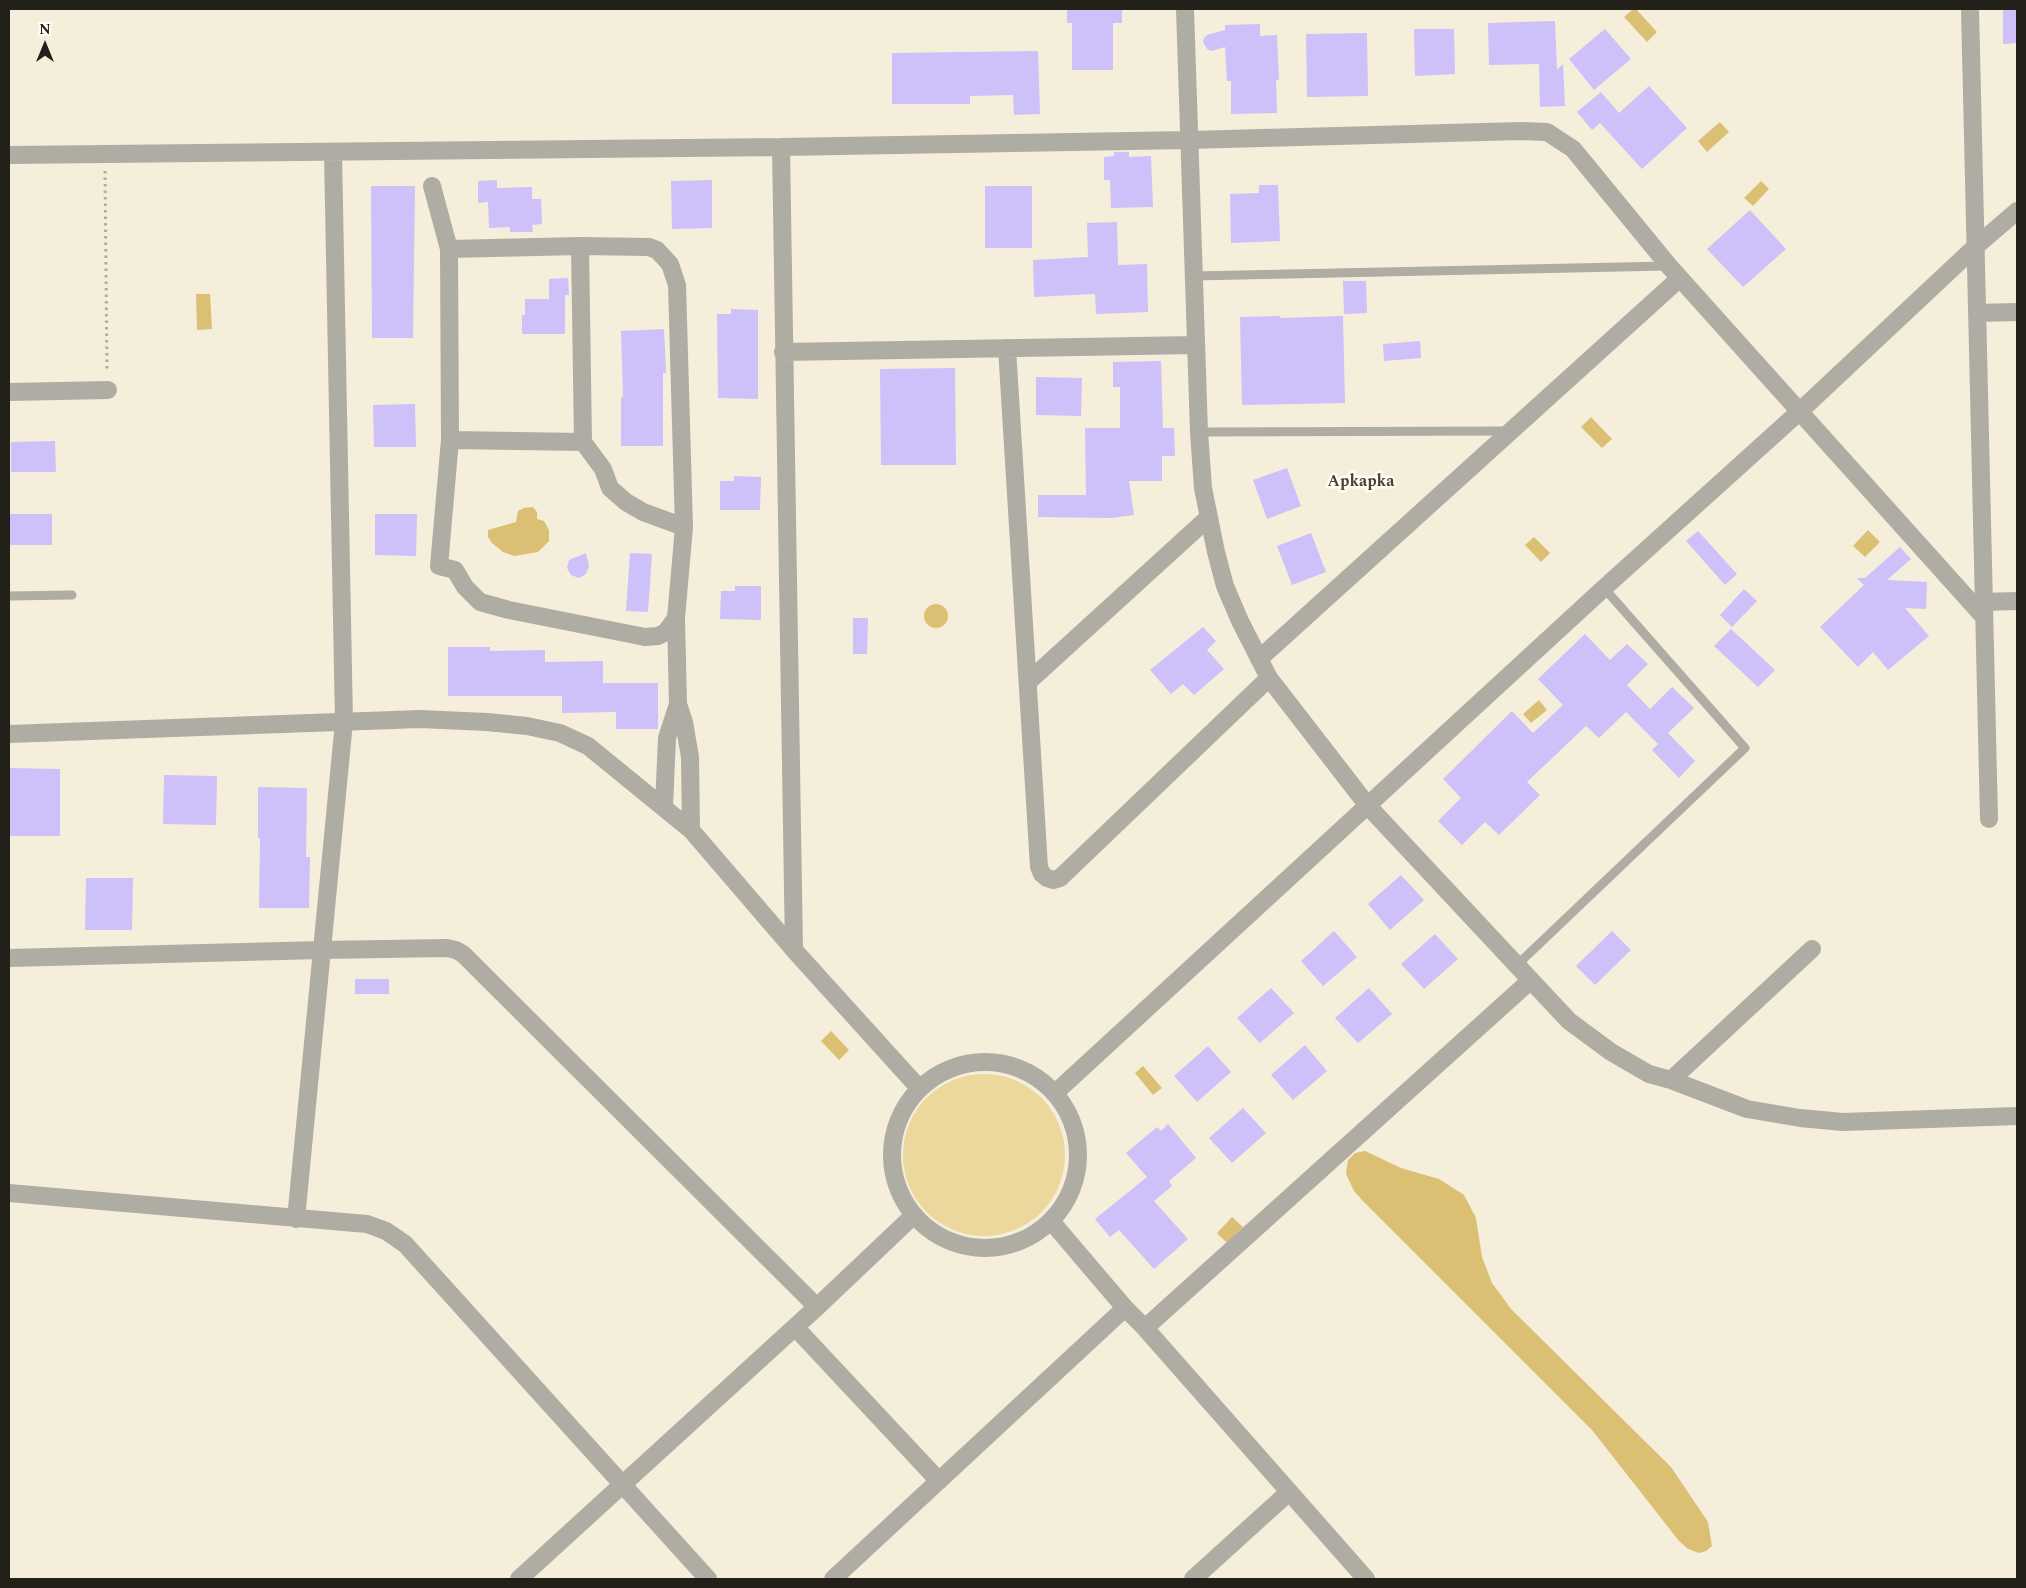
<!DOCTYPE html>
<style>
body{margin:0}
#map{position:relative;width:2026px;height:1588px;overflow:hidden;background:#f5eedb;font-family:Spectral,serif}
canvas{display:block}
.frame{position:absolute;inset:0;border:10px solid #232019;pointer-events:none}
.north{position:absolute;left:20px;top:20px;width:50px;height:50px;-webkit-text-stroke:4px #fefcf4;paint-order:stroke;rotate:0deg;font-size:14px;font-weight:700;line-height:20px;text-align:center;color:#232019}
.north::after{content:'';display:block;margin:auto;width:18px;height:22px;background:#232019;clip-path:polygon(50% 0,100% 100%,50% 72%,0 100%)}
</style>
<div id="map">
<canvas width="2026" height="1588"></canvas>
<div class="frame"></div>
<div class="north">N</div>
</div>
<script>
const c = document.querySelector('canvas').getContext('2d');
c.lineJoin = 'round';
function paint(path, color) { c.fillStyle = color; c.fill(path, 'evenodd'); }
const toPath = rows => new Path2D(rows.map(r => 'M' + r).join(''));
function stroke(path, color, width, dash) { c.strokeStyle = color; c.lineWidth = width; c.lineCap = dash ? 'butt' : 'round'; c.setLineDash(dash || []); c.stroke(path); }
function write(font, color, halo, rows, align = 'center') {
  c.font = font + ' Spectral,serif'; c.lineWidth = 5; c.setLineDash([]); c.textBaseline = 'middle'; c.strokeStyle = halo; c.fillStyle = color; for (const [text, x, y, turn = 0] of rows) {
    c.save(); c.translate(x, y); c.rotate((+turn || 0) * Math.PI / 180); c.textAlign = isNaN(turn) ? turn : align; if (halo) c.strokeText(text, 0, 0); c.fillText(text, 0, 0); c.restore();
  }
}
paint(toPath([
 '903 1155a81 81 0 1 1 162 0a81 81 0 1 1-162 0Z'
]), '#ecd79d');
paint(toPath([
 [1633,9,1636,9,1657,32,1647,42,1624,17],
 [1720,122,1729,132,1707,152,1698,141],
 [1761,181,1769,189,1753,206,1744,198],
 [196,294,210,294,212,329,197,330],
 [1591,417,1612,439,1602,448,1581,427],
 [533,507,537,512,537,519,544,521,549,530,549,541,538,552,514,556,503,552,492,543,488,537,488,530,516,522,518,511,524,508],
 [1868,530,1880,542,1865,557,1853,546],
 [1534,537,1550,553,1541,562,1525,545],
 '924 616a12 12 0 1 1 24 0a12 12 0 1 1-24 0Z',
 [1539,700,1547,710,1531,723,1523,714],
 [831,1031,849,1050,839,1060,821,1041],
 [1143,1066,1162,1088,1153,1095,1135,1073],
 [1365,1151,1401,1168,1439,1179,1464,1195,1476,1218,1482,1257,1492,1283,1503,1298,1511,1309,1671,1467,1708,1522,1712,1546,1706,1551,1699,1553,1688,1549,1679,1541,1592,1430,1362,1200,1354,1191,1346,1174,1348,1160,1355,1153],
 [1232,1217,1243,1227,1227,1243,1217,1233]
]), '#dbc074');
paint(toPath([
 [1067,9,1122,9,1122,23,1113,23,1113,70,1072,70,1072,23,1067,23],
 [2003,9,2017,9,2017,43,2003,44],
 [1555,21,1557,70,1563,64,1565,106,1540,107,1539,64,1489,65,1488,23],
 [1260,24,1260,36,1277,35,1279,80,1276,80,1277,113,1231,114,1231,81,1227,81,1225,47,1211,51,1207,49,1203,42,1204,38,1207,35,1225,30,1225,25],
 [1414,29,1454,29,1455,74,1415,76],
 [1605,29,1631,59,1594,90,1569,59],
 [1367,33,1368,96,1307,97,1306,34],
 [1038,51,1040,114,1014,115,1013,95,970,96,970,104,892,104,892,53],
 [1649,86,1687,128,1642,169,1600,123,1592,130,1577,112,1601,92,1619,113],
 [1114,152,1129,152,1129,157,1151,156,1153,207,1111,208,1110,180,1104,180,1104,157,1114,156],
 [497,180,497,188,532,187,532,199,541,199,542,224,532,225,533,232,510,232,510,227,489,228,488,202,478,203,478,181],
 [712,180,712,228,672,229,671,181],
 [1259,185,1278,185,1280,241,1231,243,1230,194,1259,193],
 [371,186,415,186,413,338,372,338],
 [985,186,1032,186,1032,248,985,248],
 [1750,210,1786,249,1743,287,1707,249],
 [1117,222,1118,265,1147,264,1148,312,1096,314,1095,294,1034,297,1033,260,1088,257,1087,223],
 [568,278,569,295,565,295,565,334,522,334,522,315,525,315,525,299,549,299,549,279],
 [1343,281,1366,281,1367,313,1344,314],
 [731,309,758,310,758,399,718,398,717,314,731,314],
 [1280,316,1280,318,1343,316,1345,403,1242,405,1240,317],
 [664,329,666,373,663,373,663,446,621,446,621,397,623,397,621,331],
 [1420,341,1421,358,1384,361,1383,344],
 [1161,361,1163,428,1174,428,1175,456,1162,456,1162,481,1129,481,1134,515,1110,518,1038,517,1038,495,1086,495,1085,428,1120,428,1120,387,1113,387,1113,362],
 [955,368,956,465,881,465,880,369],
 [1036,377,1082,378,1081,416,1036,415],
 [415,404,416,447,374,447,373,405],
 [55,441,56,472,11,472,11,442],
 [1287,468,1301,506,1267,519,1253,480],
 [734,476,761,477,760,510,720,510,720,481,734,481],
 [9,514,52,514,52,545,9,545],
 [375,514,417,514,416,556,375,555],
 [1698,531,1737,574,1725,585,1686,541],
 [1311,533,1326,572,1292,585,1277,546],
 [1900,547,1911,559,1887,580,1927,582,1926,609,1905,608,1929,636,1888,670,1873,652,1858,667,1820,627,1864,585,1857,578,1865,578],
 [586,553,589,566,586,574,579,578,571,575,567,568,569,560],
 [630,553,652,554,648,612,626,611],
 [735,586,761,586,761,620,720,619,721,591,735,591],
 [1744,589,1757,601,1732,627,1720,615],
 [853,618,868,618,867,654,853,654],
 [1203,627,1216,641,1207,650,1224,669,1194,695,1183,684,1171,694,1150,670],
 [1731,629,1775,670,1758,687,1714,646],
 [1585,634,1610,660,1627,644,1648,664,1627,685,1650,709,1672,687,1694,708,1668,733,1695,761,1679,778,1652,750,1658,744,1626,712,1599,738,1586,726,1527,782,1540,795,1499,835,1485,822,1462,845,1438,821,1461,798,1443,779,1512,711,1533,733,1563,705,1538,679],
 [448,647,490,647,490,651,545,650,545,662,603,661,603,683,658,683,658,729,616,729,616,712,562,713,562,696,448,696],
 [9,768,60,769,60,836,9,836],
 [164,775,217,776,216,825,163,824],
 [258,787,307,788,306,857,310,857,309,908,259,908,260,838,258,838],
 [1401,875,1424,900,1390,930,1368,904],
 [86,878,133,878,132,930,85,930],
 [1334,931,1357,957,1323,986,1301,961],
 [1612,931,1631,950,1595,985,1576,966],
 [1435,934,1458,959,1424,989,1401,964],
 [355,979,389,979,389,994,355,994],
 [1271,988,1294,1013,1260,1043,1237,1018],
 [1369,988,1392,1014,1358,1043,1335,1018],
 [1305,1045,1327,1071,1293,1100,1271,1075],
 [1208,1046,1231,1072,1197,1102,1174,1076],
 [1243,1108,1266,1133,1232,1163,1209,1138],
 [1168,1124,1196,1158,1169,1181,1172,1186,1154,1201,1188,1239,1154,1269,1119,1230,1110,1237,1095,1219,1147,1177,1126,1153,1157,1127,1161,1131]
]), '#cec0f9');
stroke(toPath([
 [105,171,107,372]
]), '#b1ab9c', 3, [2.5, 4]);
stroke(toPath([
 [1193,276,1668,266],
 [1199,432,1508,431],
 [9,596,72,595],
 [1517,965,1745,748,1604,588]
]), '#afaca4', 9);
stroke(toPath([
 [1185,9,1199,432,1203,488,1216,552,1225,586,1240,621,1269,678,1368,806,1569,1021,1611,1052,1649,1074,1671,1080,1747,1109,1800,1118,1843,1122,2017,1116],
 [1970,9,1989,819],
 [781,147,794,950],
 [9,155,781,147,1189,140,1521,131,1547,132,1573,149,1669,266,1984,617],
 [432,186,449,249,450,440,439,566,455,570,465,587,480,602,509,610,645,637,658,636,666,632,676,618],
 [580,246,583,442,603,469,610,488,626,502,643,512,684,527],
 [449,249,580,246,649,247,657,250,670,264,677,285,684,527,676,618,678,704,684,722,690,757,691,830],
 [1977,313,2017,312],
 [1007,348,1039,867,1042,874,1047,878,1053,880,1060,878,1269,678],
 [783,352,1196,345],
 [9,392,108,390],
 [450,440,583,442],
 [1984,602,2017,601],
 [1259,659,1680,278],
 [1028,682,1208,518],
 [9,734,420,719,487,722,527,726,560,733,588,746,691,830,794,950,919,1088],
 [664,807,667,738,678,704],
 [9,958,321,950,447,948,456,950,463,954,817,1307],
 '892 1155a93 93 0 1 1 186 0a93 93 0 1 1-186 0Z',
 [1671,1080,1812,949],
 [1055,1093,1604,588,1799,412,1975,247,2017,211],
 [9,1193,367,1224,386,1231,405,1244,708,1579],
 [296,1219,344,722,333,153],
 [1051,1221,1125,1308,1145,1328,1366,1579],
 [795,1327,939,1481],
 [1145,1328,1531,980],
 [519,1579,817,1307,914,1215],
 [833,1579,1125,1308],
 [1193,1579,1289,1492]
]), '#afaca4', 18);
write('bold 16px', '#484333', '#fefcf4', [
 ["Apkapka",1361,483]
]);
</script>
